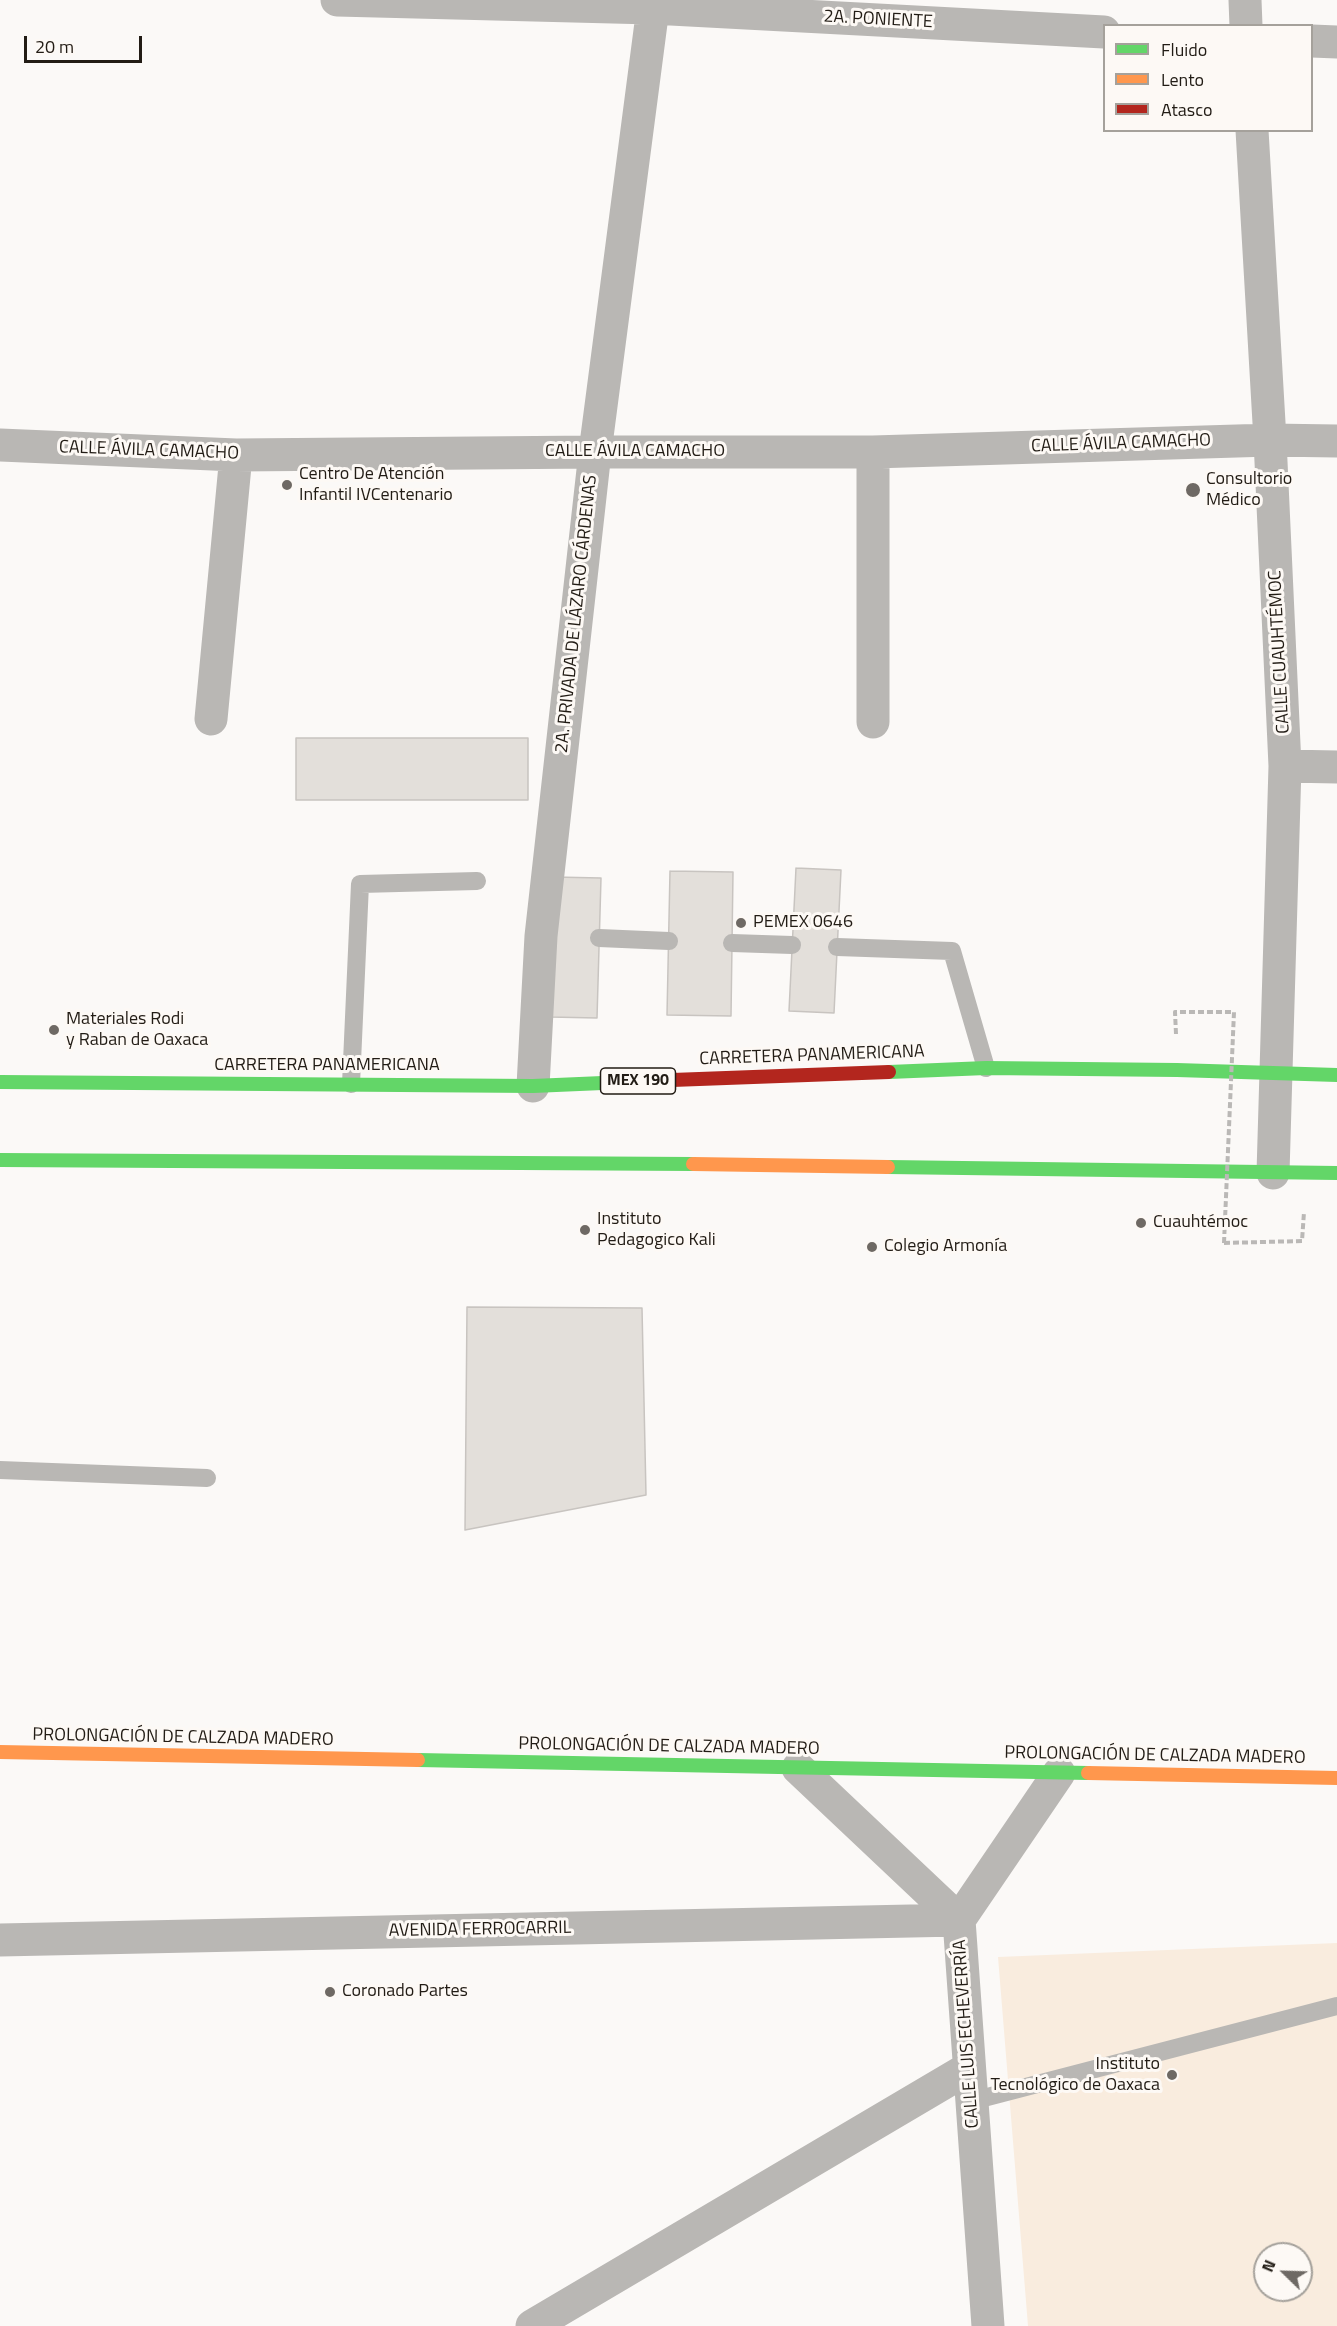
<!DOCTYPE html>
<meta charset="utf-8">
<style>
body{margin:0}
#map{position:relative;width:1337px;height:2326px;overflow:hidden;background:#fbf9f7;font-family:"Titillium Web",sans-serif}
canvas{display:block}
.legend{position:absolute;left:1103px;top:24px;width:210px;height:108px;box-sizing:border-box;background:#fdf9f5;border:2px solid #a5a19b;margin:0;padding:8px 10px;list-style:none;font-size:18px;color:#221c15}
.legend li{display:flex;align-items:center;gap:12px;height:30px}
.legend b{width:30px;border:2px solid #a5a19b}
.north{position:absolute;left:1253px;top:2242px;width:60px;height:60px;box-sizing:border-box;background:#fdf9f5;border:2px solid #a5a19b;border-radius:50%;rotate:293deg;font-size:16px;font-weight:700;line-height:24px;text-align:center;color:#221c15}
.north::after{content:'';display:block;margin:auto;width:21px;height:27px;background:#6e6964;clip-path:polygon(50% 0,100% 100%,50% 72%,0 100%)}
.scale{position:absolute;left:24px;top:36px;width:118px;height:27px;box-sizing:border-box;border:3px solid #221c15;border-top:0;padding-left:8px;font-size:18px;line-height:21px;white-space:nowrap;color:#221c15;-webkit-text-stroke:4px #fdf9f5;paint-order:stroke}
</style>
<div id="map">
<canvas width="1337" height="2326"></canvas>
<ul class="legend">
<li><b style="height:8px;background:#63d668"></b>Fluido</li>
<li><b style="height:8px;background:#ff974d"></b>Lento</li>
<li><b style="height:8px;background:#b3261e"></b>Atasco</li>
</ul>
<div class="north">N</div>
<div class="scale">20 m</div>
</div>
<script>
const c = document.querySelector('canvas').getContext('2d');
c.lineJoin = 'round';
function paint(path, color) { c.fillStyle = color; c.fill(path, 'evenodd'); }
const toPath = rows => new Path2D(rows.map(r => 'M' + r).join(''));
function stroke(path, color, width, dash) { c.strokeStyle = color; c.lineWidth = width; c.lineCap = dash ? 'butt' : 'round'; c.setLineDash(dash || []); c.stroke(path); }
function write(font, color, halo, rows, align = 'center') {
  c.font = font + ' "Titillium Web",sans-serif'; c.lineWidth = 6; c.setLineDash([]); c.textBaseline = 'middle'; c.strokeStyle = halo; c.fillStyle = color; for (const [text, x, y, turn = 0] of rows) {
    c.save(); c.translate(x, y); c.rotate((+turn || 0) * Math.PI / 180); c.textAlign = isNaN(turn) ? turn : align; if (halo) c.strokeText(text, 0, 0); c.fillText(text, 0, 0); c.restore();
  }
}
paint(toPath([
 [1337,1943,1337,2326,1028,2326,998,1957],
 [1265,2254,1301,2254,1301,2290,1265,2290]
]), '#f9ecde');
const building = toPath([
 [296,738,528,738,528,800,296,800,296,738],
 [796,868,841,870,834,1013,789,1011,796,868],
 [670,871,733,872,731,1016,667,1015,670,871],
 [554,877,601,878,597,1018,550,1017,554,877],
 [467,1307,642,1308,646,1495,465,1530,467,1307]
]);
paint(building, '#e3dfda');
stroke(building, '#c8c4c0', 1.5);
stroke(toPath([
 [1176,1034,1175,1012,1234,1012],
 [1224,1243,1302,1241,1304,1212]
]), '#bab8b6', 4, [6, 3]);
stroke(toPath([
 [599,938,669,941],
 [732,943,792,945],
 [837,947,952,951,986,1068],
 [351,1084,360,884,477,881],
 [0,1470,207,1478],
 [972,2101,1337,2006]
]), '#b9b7b4', 18);
stroke(toPath([
 [337,0,652,8,1104,32],
 [1245,0,1246,26],
 [1312,41,1337,42],
 [1252,130,1270,440,1285,766,1273,1173],
 [0,445,236,455,595,452,873,452,1270,440,1337,441],
 [211,719,236,455],
 [873,722,873,452],
 [1285,766,1337,767],
 [533,1086,541,936,595,452,654,0],
 [798,1768,959,1920],
 [0,1940,959,1920],
 [532,2326,969,2068],
 [988,2326,959,1920,1059,1773]
]), '#b9b7b4', 33);
stroke(toPath([
 [889,1072,986,1068,1177,1070,1337,1075],
 [0,1082,533,1086,672,1080],
 [0,1160,693,1164],
 [888,1167,1337,1173],
 [418,1760,1088,1773]
]), '#63d668', 14);
stroke(toPath([
 [693,1164,888,1167],
 [0,1752,418,1760],
 [1088,1773,1337,1778]
]), '#ff974d', 14);
stroke(toPath([
 [672,1080,889,1072]
]), '#b3261e', 14);
stroke(toPath([
 [1224,1243,1234,1012]
]), '#bab8b6', 4, [6, 3]);
for (const [x, y, r, color] of [
 [287,485,6,"#6e6964"],
 [1193,490,8,"#6e6964"],
 [741,923,6,"#6e6964"],
 [54,1030,6,"#6e6964"],
 [1141,1223,6,"#6e6964"],
 [585,1230,6,"#6e6964"],
 [872,1247,6,"#6e6964"],
 [330,1992,6,"#6e6964"],
 [1172,2075,6,"#6e6964"]
]) { const dot = new Path2D(); dot.arc(x, y, r, 0, 2 * Math.PI); c.fillStyle = color; c.fill(dot); stroke(dot, '#fdf9f5', 2); }
for (const [x, y, w] of [
 [638,1081,75]
]) { const box = new Path2D(); box.roundRect(x - w / 2, y - 13, w, 26, 4.5); c.fillStyle = '#fdf9f5'; c.fill(box); stroke(box, '#221c15', 1.5); }
write('bold 16px', '#221c15', null, [
 ["MEX 190",638,1081]
]);
write('18px', '#221c15', '#fdf9f5', [
 ["2A. PONIENTE",878,20,3],
 ["CALLE ÁVILA CAMACHO",1121,444,-2],
 ["CALLE ÁVILA CAMACHO",149,451,2],
 ["CALLE ÁVILA CAMACHO",635,452],
 ["2A. PRIVADA DE LÁZARO CÁRDENAS",577,614,-84],
 ["CALLE CUAUHTÉMOC",1280,652,-93],
 ["CARRETERA PANAMERICANA",812,1056,-2],
 ["CARRETERA PANAMERICANA",327,1066],
 ["PROLONGACIÓN DE CALZADA MADERO",183,1738,1],
 ["PROLONGACIÓN DE CALZADA MADERO",669,1747,1],
 ["PROLONGACIÓN DE CALZADA MADERO",1155,1756,1],
 ["AVENIDA FERROCARRIL",480,1930,-1],
 ["CALLE LUIS ECHEVERRÍA",967,2034,-94]
]);
write('18px', '#221c15', '#fdf9f5', [
 ["Centro De Atención",299,475],
 ["Infantil IVCentenario",299,496],
 ["Consultorio",1206,480],
 ["Médico",1206,501],
 ["PEMEX 0646",753,923],
 ["Materiales Rodi",66,1020],
 ["y Raban de Oaxaca",66,1041],
 ["Instituto",597,1220],
 ["Pedagogico Kali",597,1241],
 ["Cuauhtémoc",1153,1223],
 ["Colegio Armonía",884,1247],
 ["Coronado Partes",342,1992],
 ["Instituto",1160,2065,"right"],
 ["Tecnológico de Oaxaca",1160,2086,"right"]
], 'left');
</script>
